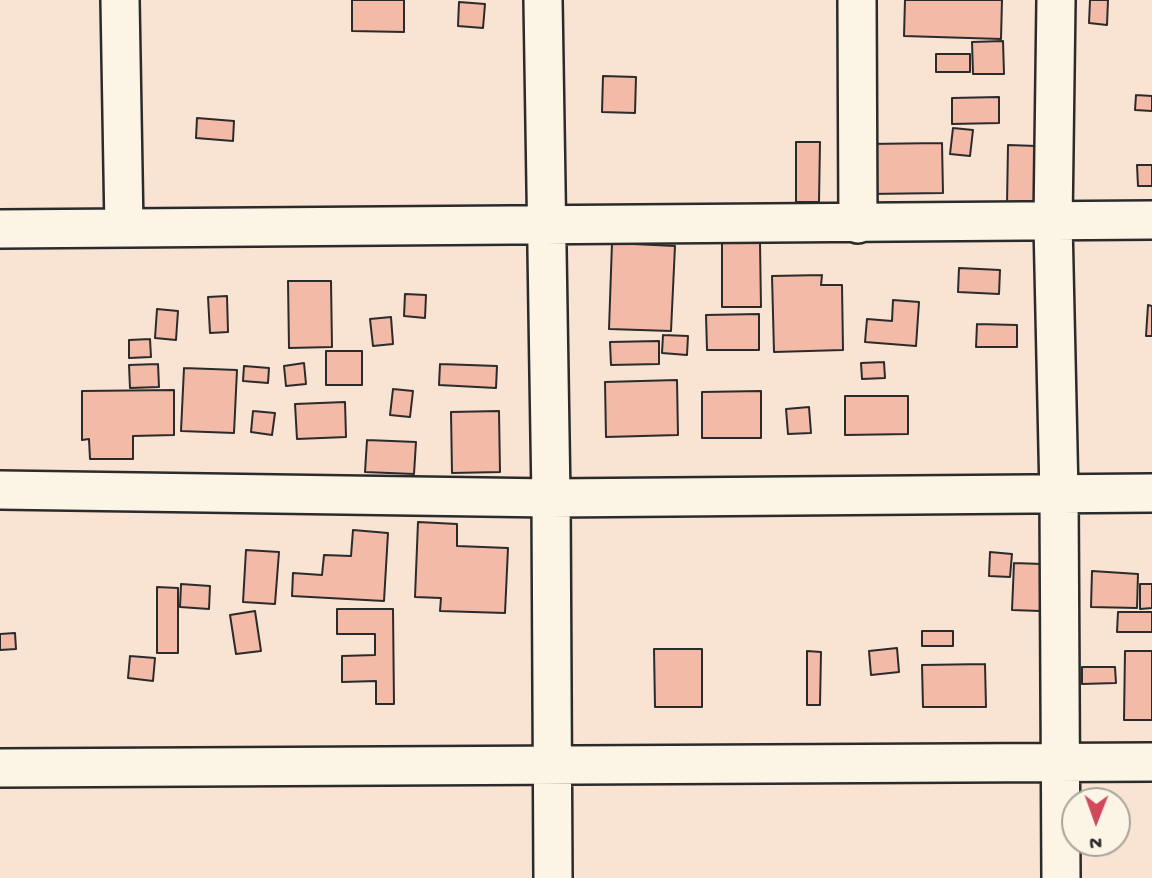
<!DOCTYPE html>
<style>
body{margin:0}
#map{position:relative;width:1152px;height:878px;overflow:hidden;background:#f9e3d2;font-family:"Gochi Hand",sans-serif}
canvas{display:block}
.north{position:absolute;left:1061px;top:787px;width:70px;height:70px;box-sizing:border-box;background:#fcf5e5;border:2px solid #a8a49b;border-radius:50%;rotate:181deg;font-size:19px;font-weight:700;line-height:28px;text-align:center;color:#2b2b2b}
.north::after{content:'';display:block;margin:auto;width:24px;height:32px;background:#d1495b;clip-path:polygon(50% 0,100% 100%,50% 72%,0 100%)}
</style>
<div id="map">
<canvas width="1152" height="878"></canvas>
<div class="north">N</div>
</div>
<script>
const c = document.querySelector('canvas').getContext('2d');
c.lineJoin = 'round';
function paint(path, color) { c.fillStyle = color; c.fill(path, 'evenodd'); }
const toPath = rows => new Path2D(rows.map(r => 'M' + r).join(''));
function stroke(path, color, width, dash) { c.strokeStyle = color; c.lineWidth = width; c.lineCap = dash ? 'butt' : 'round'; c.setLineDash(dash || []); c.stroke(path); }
const building = toPath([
 [352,0,404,0,404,32,352,31,352,0],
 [905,0,1002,0,1001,39,904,36,905,0],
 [1090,0,1108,0,1107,25,1089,23,1090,0],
 [459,2,485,4,483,28,458,26,459,2],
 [1003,41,1004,74,973,74,972,42,1003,41],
 [936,54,970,54,970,72,936,72,936,54],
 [603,76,636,77,635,113,602,112,603,76],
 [1136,95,1152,96,1152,111,1135,110,1136,95],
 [999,97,999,123,952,124,952,98,999,97],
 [197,118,234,121,233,141,196,138,197,118],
 [953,128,973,130,970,156,950,154,953,128],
 [796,142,820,142,819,202,796,202,796,142],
 [942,143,943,193,868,194,867,144,942,143],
 [1008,145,1037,146,1036,205,1007,205,1008,145],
 [1137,165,1152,165,1152,186,1138,186,1137,165],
 [612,243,675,246,671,331,609,329,612,243],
 [722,243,760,243,761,307,722,307,722,243],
 [959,268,1000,270,999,294,958,292,959,268],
 [822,275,821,285,842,285,843,350,774,352,772,276,822,275],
 [288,281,331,281,332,347,289,348,288,281],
 [405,294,426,295,425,318,404,316,405,294],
 [227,296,228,332,210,333,208,297,227,296],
 [893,300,919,302,916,346,865,342,867,319,892,321,893,300],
 [1148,305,1152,306,1152,336,1146,336,1148,305],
 [157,309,178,311,176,340,155,338,157,309],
 [759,314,759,350,707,350,706,315,759,314],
 [391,317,393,344,373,346,370,319,391,317],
 [977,324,1017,325,1017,347,976,347,977,324],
 [663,335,688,336,687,355,662,353,663,335],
 [150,339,151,357,129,358,129,340,150,339],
 [659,341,659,364,611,365,610,342,659,341],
 [326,351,362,351,362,385,326,385,326,351],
 [884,362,885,378,862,379,861,363,884,362],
 [304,363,306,384,286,386,284,366,304,363],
 [158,364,159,387,130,388,129,365,158,364],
 [440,364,497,366,496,388,439,385,440,364],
 [244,366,269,368,268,383,243,381,244,366],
 [184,368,237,370,234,433,181,431,184,368],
 [677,380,678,435,606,437,605,382,677,380],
 [393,389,413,391,410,417,390,415,393,389],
 [174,390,174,435,133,436,133,459,90,459,89,439,82,440,82,391,174,390],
 [761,391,761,438,702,438,702,392,761,391],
 [845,396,908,396,908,434,845,435,845,396],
 [345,402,346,437,297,439,295,404,345,402],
 [809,407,811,433,788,434,786,409,809,407],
 [253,411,275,413,272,435,251,432,253,411],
 [499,411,500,472,452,473,451,412,499,411],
 [367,440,416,442,414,474,365,472,367,440],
 [418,522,457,524,457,546,508,548,505,613,440,611,441,598,415,597,418,522],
 [353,530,388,533,384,601,292,596,293,573,322,575,324,555,351,556,353,530],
 [246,550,279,552,275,604,243,602,246,550],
 [990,552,1012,554,1010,577,989,576,990,552],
 [1014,563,1042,564,1040,611,1012,610,1014,563],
 [1092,571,1138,574,1137,608,1091,607,1092,571],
 [181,584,210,586,209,609,180,607,181,584],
 [1140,584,1152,584,1152,608,1140,609,1140,584],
 [157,587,178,588,178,653,157,653,157,587],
 [337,609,393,609,394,704,376,704,376,681,342,682,342,656,375,655,375,634,337,634,337,609],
 [255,611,261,651,236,654,230,615,255,611],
 [1118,612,1152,612,1152,632,1117,632,1118,612],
 [922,631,953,631,953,646,922,646,922,631],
 [15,633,16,649,0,650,0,634,15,633],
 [897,648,899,672,871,675,869,651,897,648],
 [654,649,702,649,702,707,655,707,654,649],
 [807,651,821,652,820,705,807,705,807,651],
 [1125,651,1152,651,1152,720,1124,720,1125,651],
 [130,656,155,658,153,681,128,678,130,656],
 [985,664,986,707,923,707,922,665,985,664],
 [1082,667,1115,667,1116,683,1082,684,1082,667]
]);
paint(building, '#f2baa7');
stroke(building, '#2b2b2b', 2);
const street = toPath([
 [120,0,124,228],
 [543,0,551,498,553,878],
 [857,0,858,224],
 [1056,0,1053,223,1059,495,1061,878],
 [0,229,1152,220],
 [0,490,551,498,1152,493],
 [0,768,1152,762]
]);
stroke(street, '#2b2b2b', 42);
stroke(street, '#fcf5e5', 37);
</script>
